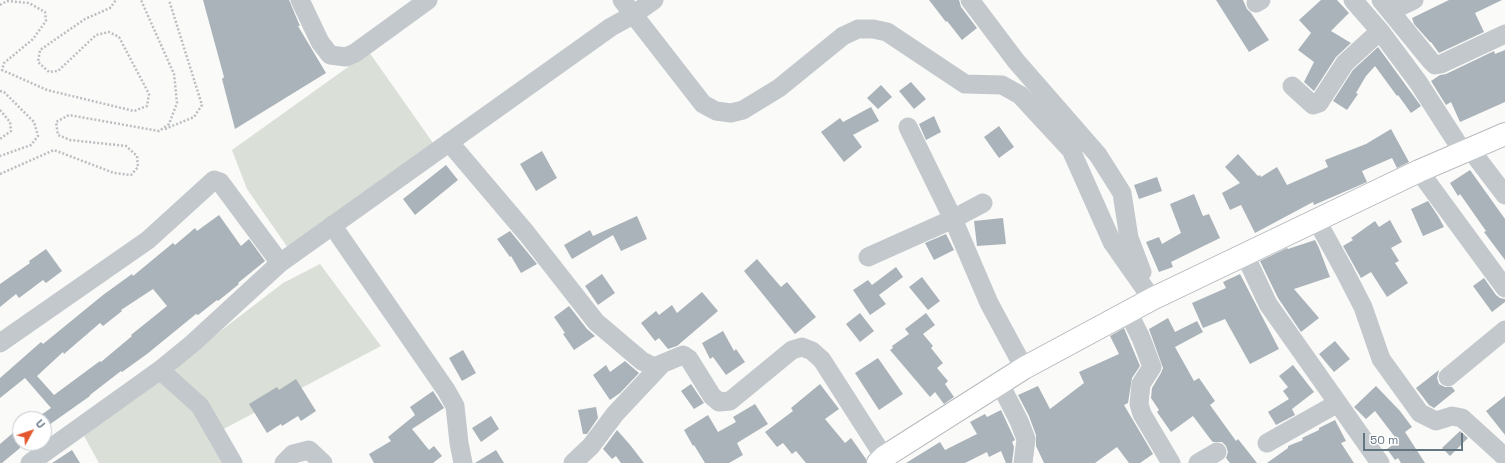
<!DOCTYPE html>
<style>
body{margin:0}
#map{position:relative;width:1505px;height:463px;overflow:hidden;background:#fafaf8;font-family:"Space Grotesk",sans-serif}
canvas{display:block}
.north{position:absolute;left:12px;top:411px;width:40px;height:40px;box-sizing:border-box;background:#fff;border:1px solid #c1c8cd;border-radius:50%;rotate:50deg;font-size:11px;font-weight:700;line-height:16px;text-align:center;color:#657683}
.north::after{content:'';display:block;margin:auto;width:14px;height:18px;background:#e4572e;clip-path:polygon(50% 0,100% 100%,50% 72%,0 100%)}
.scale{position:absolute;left:1363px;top:433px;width:100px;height:18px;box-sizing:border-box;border:2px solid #657683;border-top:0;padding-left:5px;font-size:12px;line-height:14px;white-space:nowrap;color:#657683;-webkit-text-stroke:3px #fff;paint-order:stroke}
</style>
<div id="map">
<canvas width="1505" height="463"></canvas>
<div class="north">U</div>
<div class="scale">50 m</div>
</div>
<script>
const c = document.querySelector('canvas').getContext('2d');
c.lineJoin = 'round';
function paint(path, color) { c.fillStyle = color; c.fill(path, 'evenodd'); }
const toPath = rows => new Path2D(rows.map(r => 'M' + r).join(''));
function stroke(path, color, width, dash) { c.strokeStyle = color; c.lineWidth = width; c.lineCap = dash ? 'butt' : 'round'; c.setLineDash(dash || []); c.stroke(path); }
paint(toPath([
 [369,52,433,143,288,248,247,189,232,150],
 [320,264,381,346,216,433,232,463,99,463,84,436,283,283]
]), '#dadfd7');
paint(toPath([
 [203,0,289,0,300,26,298,26,326,73,235,129,222,79,224,77],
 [929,0,959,0,961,7,977,28,962,40,947,21,946,22],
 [1216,0,1243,0,1247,9,1251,13,1269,40,1249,52],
 [1321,0,1337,0,1349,13,1331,31,1351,43,1336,57,1314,91,1304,82,1314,62,1298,50,1311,33,1299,20],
 [1449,0,1502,0,1475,13,1484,32,1439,53,1431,42,1430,42,1414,24,1412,18],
 [1378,47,1421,106,1411,113,1398,95,1397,96,1375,66,1366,76,1356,93,1358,94,1347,110,1333,101,1353,70],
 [1505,50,1505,102,1460,122,1451,102,1446,105,1431,81,1440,75,1446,74,1494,51,1495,54],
 [911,82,926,99,914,109,899,91],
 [881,85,892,97,878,109,867,98],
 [871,107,879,121,853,135,862,147,844,162,821,132,840,118,843,122],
 [934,116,941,132,926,140,919,124],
 [999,126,1014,147,999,158,984,137],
 [1391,129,1409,162,1397,168,1392,158,1362,171,1367,182,1314,205,1313,202,1255,233,1241,205,1230,210,1222,193,1240,183,1225,167,1238,154,1258,176,1260,175,1261,177,1277,167,1287,185,1328,167,1325,160,1366,144],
 [542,151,557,178,536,191,520,164],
 [446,165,458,180,415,215,403,199],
 [1470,170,1505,219,1505,260,1484,232,1486,231,1460,194,1458,196,1450,183],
 [1157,177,1162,191,1139,199,1134,185],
 [1194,194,1203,216,1209,214,1220,238,1171,262,1173,267,1159,272,1146,242,1159,237,1162,244,1181,233,1170,204],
 [1428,201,1438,216,1444,227,1423,236,1411,209],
 [219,215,241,246,249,239,265,261,238,283,239,284,228,293,218,301,217,300,198,315,196,314,147,354,122,372,121,371,90,395,90,396,49,425,41,415,51,408,25,378,0,398,0,378,41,342,43,344,103,295,132,274,133,276,173,243,175,245,195,228,197,231],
 [153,289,167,306,131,335,132,336,101,362,100,361,54,395,37,376,63,352,64,354,100,323,103,326,122,311,121,310],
 [637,216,647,239,621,251,613,235,572,259,564,245,590,230,593,236],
 [1003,218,1006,244,977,246,974,221],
 [1390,220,1402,242,1391,248,1399,261,1395,263,1408,283,1387,297,1371,272,1361,278,1343,246,1353,240,1351,238,1375,221,1379,227],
 [510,231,537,264,521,273,511,256,510,257,497,239],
 [946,234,954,250,934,260,925,243],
 [1315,240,1319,248,1330,277,1294,289,1319,318,1301,332,1278,298,1260,261,1287,248,1288,249],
 [46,249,62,271,46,283,43,280,19,298,16,294,0,307,0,284,30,263,29,261],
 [757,259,781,287,787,282,816,317,795,334,744,271],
 [896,267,903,277,879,295,886,304,870,315,853,290,868,280,872,285],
 [602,274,615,293,598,305,585,286],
 [1240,274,1279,349,1250,364,1225,319,1203,328,1192,303,1226,288,1223,282],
 [922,277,940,301,928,310,909,287],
 [1484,278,1496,295,1500,298,1505,299,1505,302,1492,312,1473,286],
 [702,292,718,311,677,346,668,349,659,338,655,341,641,323,656,311,659,315,672,305,677,313],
 [569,306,587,329,595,336,574,350,563,334,565,333,554,317],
 [860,313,874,331,860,342,846,324],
 [926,313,935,325,923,334,933,346,931,348,943,363,937,368,948,381,945,384,954,397,944,404,935,392,930,397,890,350,893,348,892,346,909,334,905,329],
 [1168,318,1175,332,1197,321,1203,332,1175,347,1194,381,1199,378,1215,401,1210,405,1236,441,1238,439,1257,463,1230,463,1226,458,1228,452,1226,446,1222,442,1213,442,1211,440,1193,416,1171,432,1157,412,1159,410,1151,398,1152,388,1161,373,1163,368,1149,329],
 [1124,328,1140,366,1132,378,1128,403,1124,405,1153,454,1140,463,1129,463,1117,447,1095,463,1044,463,1036,446,1036,435,1029,416,1018,395,1038,386,1050,409,1084,383,1079,372,1119,354,1110,336],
 [723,331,734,351,736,349,745,362,726,375,713,357,710,359,702,343],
 [1335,341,1350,359,1334,372,1319,354],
 [463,350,476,373,462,381,449,358],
 [878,358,903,394,879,410,855,373],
 [625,361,639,373,620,393,610,400,593,375,606,365,610,372],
 [1293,365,1314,392,1292,409,1295,415,1276,425,1268,412,1289,399,1283,391,1288,387,1279,376],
 [1439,370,1437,378,1439,384,1445,387,1452,387,1455,391,1434,408,1429,405,1416,388],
 [296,379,316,411,301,421,298,416,282,426,281,424,267,433,249,404,277,387,279,390],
 [691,384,704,403,694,409,681,391],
 [820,384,839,409,825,419,845,443,851,438,866,459,866,463,806,463,796,451,792,454,783,443,777,447,765,432,793,411,791,408],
 [1376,386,1400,411,1412,427,1405,432,1425,463,1401,463,1398,458,1395,460,1387,449,1398,441,1375,411,1366,419,1354,407],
 [433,391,444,408,412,429,429,450,434,446,442,456,433,463,374,463,369,454,391,441,388,437,415,415,410,407],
 [1505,396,1505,435,1486,411],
 [755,404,768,424,737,443,743,455,729,463,705,463,694,445,693,446,684,430,708,415,718,432,736,422,733,417],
 [596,407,598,418,587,434,583,434,578,410],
 [1001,410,1015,440,1012,442,1014,447,1012,463,1006,463,1001,451,989,457,987,452,965,463,906,463,940,442,945,450,977,434,970,422,985,414,987,417],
 [491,416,499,429,481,442,472,428],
 [1335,420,1346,441,1341,443,1354,463,1267,463,1288,448,1288,446,1303,440,1302,438,1319,430,1319,428],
 [20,427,20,448,2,463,0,463,0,444],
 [617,430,631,446,644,463,621,463,616,456,612,459,603,449],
 [1460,431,1468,438,1450,456,1442,448],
 [72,450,80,463,52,463],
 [496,450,504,463,475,463]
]), '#aab3b9');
const major = toPath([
 [878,463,884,457,1024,368,1152,299,1419,171,1505,134]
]);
stroke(major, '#b5babe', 24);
stroke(toPath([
 [0,5,7,1,29,3,45,12,46,21,33,39,4,63,2,70,47,90,134,111,147,106,149,94,119,37,109,32,96,35,58,71,49,72,38,62,40,50,85,19,110,8,116,0],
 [0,91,4,92,34,122,38,136,31,145,0,156],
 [0,110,10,122,11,131,0,139],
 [165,129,194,117,202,105,169,0],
 [0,174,54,150,114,173,131,175,138,167,137,156,126,146,70,140,58,135,56,122,69,115,159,131,169,124,177,103,174,74,141,0]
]), '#bbbfc2', 2.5, [2, 2]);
stroke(toPath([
 [300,0,320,42,330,55,346,57,355,53,428,0],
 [622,0,703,104,716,111,731,113,743,110,779,88,843,36,858,29,873,29,887,32,965,84,1002,85,1020,95,1071,150,1112,242,1152,299],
 [970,0,1016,61,1098,155,1122,193,1129,238,1142,272],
 [1353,0,1380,31,1418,82,1463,152],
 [1381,0,1430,60,1435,65,1441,64,1505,34],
 [1256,3,1261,0],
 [1391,11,1414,0],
 [1292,86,1313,105,1319,103,1345,63,1380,31],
 [908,127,953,219,989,303,1024,368],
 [449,142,527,234,596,322,642,361,654,367,683,355,689,359,712,396,719,402,730,401,792,350,802,347,812,351,822,360,884,457],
 [1470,149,1505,195],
 [1419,171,1505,288],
 [1317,221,1344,270,1363,307,1381,359,1420,413,1436,421,1452,416,1462,418,1505,457],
 [332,225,446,390,455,406,459,443,463,463],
 [1245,255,1268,304,1380,463],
 [868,257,953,219,983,203],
 [1128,312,1141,338,1152,367,1141,384,1139,404,1142,414,1171,463],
 [0,343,148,240,214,180,220,182,280,263],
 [160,370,200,406,233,463],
 [1448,377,1505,330],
 [1000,384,1019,421,1026,439,1023,463],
 [1267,443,1338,403],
 [30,463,160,370,193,343,280,263,611,27,633,15,654,0],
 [284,463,293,454,309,450,323,463],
 [573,463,591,446,615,414,661,365],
 [1198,463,1217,452]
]), '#c3c8cc', 19);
stroke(major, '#fff', 22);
</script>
